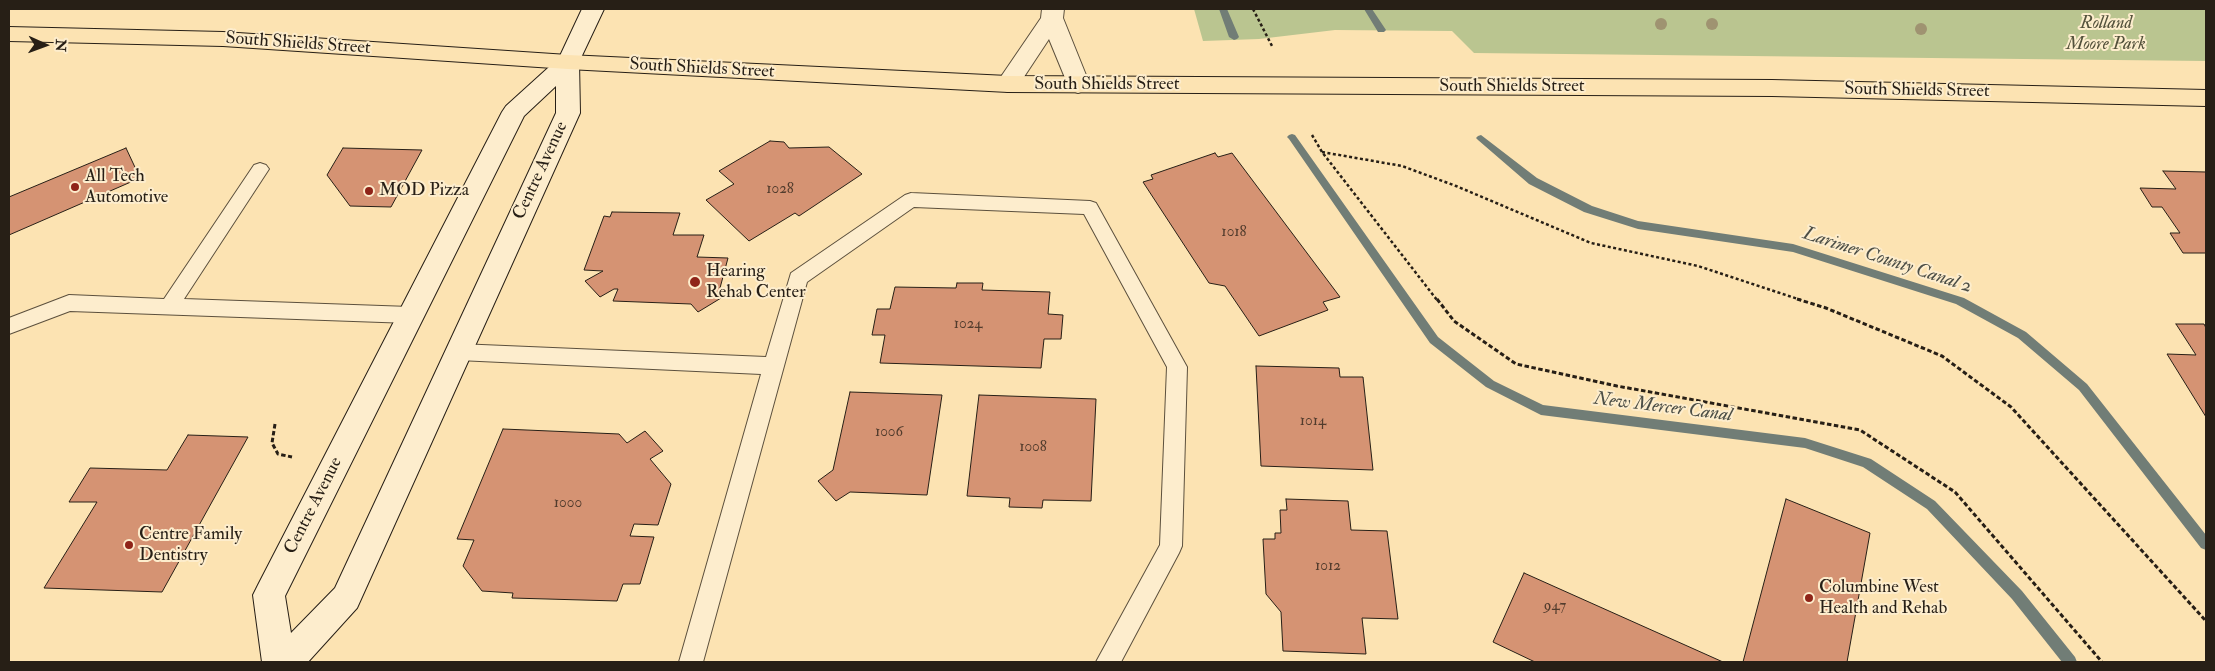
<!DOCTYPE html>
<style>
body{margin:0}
#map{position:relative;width:2215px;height:671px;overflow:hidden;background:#fce3b2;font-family:"IM FELL Double Pica",serif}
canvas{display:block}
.frame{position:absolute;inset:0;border:10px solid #271f16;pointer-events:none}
.north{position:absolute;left:20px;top:20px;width:50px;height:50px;-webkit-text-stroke:4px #fdedcd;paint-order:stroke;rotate:92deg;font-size:14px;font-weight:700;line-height:20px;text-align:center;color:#271f16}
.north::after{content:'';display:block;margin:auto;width:18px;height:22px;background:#271f16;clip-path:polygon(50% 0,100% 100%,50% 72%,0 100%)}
</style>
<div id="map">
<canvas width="2215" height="671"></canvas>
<div class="frame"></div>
<div class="north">N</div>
</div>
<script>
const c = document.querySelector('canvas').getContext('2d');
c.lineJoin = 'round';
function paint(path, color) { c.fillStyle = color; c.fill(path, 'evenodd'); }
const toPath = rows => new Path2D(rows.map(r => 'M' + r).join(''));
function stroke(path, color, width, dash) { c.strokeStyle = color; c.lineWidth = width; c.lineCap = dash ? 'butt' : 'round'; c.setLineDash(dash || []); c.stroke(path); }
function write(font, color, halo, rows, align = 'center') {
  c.font = font + ' "IM FELL Double Pica",serif'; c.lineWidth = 4; c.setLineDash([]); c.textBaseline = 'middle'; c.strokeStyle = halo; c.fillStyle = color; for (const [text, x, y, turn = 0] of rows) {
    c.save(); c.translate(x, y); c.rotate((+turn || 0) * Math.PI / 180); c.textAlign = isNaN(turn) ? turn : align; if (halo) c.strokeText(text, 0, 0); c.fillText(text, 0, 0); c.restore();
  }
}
paint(toPath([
 [1194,9,2206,9,2206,61,1474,53,1452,31,1335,30,1259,39,1203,41]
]), '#bac590');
paint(toPath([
 [1219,9,1227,9,1239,37,1237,39,1234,40,1229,37,1219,9],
 [1364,9,1372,9,1386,30,1384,32,1378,32,1364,9],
 [1292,134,1295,135,1438,337,1494,381,1543,405,1805,438,1871,459,1935,501,2022,591,2075,657,2077,662,2062,662,2012,599,1927,509,1863,467,1805,448,1541,415,1486,387,1430,343,1289,139,1287,137,1289,135,1292,134],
 [1481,135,1537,178,1592,206,1638,221,1793,244,1964,298,2026,332,2087,384,2206,535,2206,550,2201,548,2079,390,2018,338,1956,304,1793,252,1638,229,1584,212,1529,184,1478,140,1476,138,1478,136,1481,135]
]), '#717d76');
const building = toPath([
 [770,141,784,142,789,148,829,147,862,174,799,216,795,213,749,241,706,200,734,184,719,171,770,141],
 [126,148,140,178,9,235,9,197,126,148],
 [343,148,422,150,391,207,350,206,327,175,343,148],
 [1215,153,1218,157,1232,153,1340,297,1323,302,1328,310,1259,336,1225,286,1209,283,1143,182,1153,179,1151,175,1215,153],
 [2163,171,2206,172,2206,253,2183,253,2170,233,2180,233,2162,207,2152,207,2140,188,2176,189,2163,171],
 [612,212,680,213,673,235,704,235,697,257,728,258,720,288,726,295,698,312,691,304,613,301,618,289,614,289,600,297,585,281,603,271,584,270,604,216,610,217,612,212],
 [957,283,983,283,982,290,1050,292,1048,314,1063,315,1061,339,1044,339,1041,368,880,363,885,335,872,335,877,309,890,309,895,287,956,288,957,283],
 [2176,324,2204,324,2206,328,2206,417,2167,354,2196,355,2176,324],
 [1256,366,1339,368,1340,377,1363,377,1373,470,1261,466,1256,366],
 [850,392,942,395,927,495,850,492,836,501,818,481,833,470,850,392],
 [979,395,1096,399,1091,501,1043,500,1042,508,1009,507,1010,498,967,496,979,395],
 [503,429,619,434,627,443,645,431,663,451,650,459,671,484,658,525,634,524,630,536,654,537,640,584,623,584,617,601,512,598,513,593,482,591,463,566,474,540,457,539,503,429],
 [188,435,248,437,162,592,44,588,97,502,69,502,90,468,167,470,188,435],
 [1286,499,1348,501,1351,530,1387,531,1398,619,1362,618,1366,654,1283,651,1281,612,1266,594,1263,539,1275,539,1275,533,1281,533,1280,510,1287,510,1286,499],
 [1786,499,1870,533,1847,662,1743,662,1786,499],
 [1524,573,1723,662,1535,662,1493,642,1524,573]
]);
paint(building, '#d59373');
stroke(building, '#271f16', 1);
const lane = toPath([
 [260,163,266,165,269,169,184,299,410,307,417,310,420,315,417,320,410,323,70,311,9,334,9,318,69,295,164,299,254,165,260,163],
 [911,193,1090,201,1096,203,1187,367,1182,546,1179,553,1121,662,1096,662,1160,545,1167,367,1084,214,914,207,807,282,703,662,679,662,761,374,458,360,451,358,448,352,451,346,458,344,766,357,791,273,905,195,911,193]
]);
const street = toPath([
 [1042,9,1064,9,1063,18,1090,85,1086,90,1078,93,1070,90,1049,39,1016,89,1008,92,1000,89,996,84,1041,18,1042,9]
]);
const secondary = toPath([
 [582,9,604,9,579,62,580,113,357,608,308,662,262,662,253,595,258,585,502,112,506,106,559,58,582,9],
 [556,86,556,113,335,588,291,633,285,596,524,116,556,86]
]);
const primary = toPath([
 [9,27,223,32,568,55,1008,76,1772,80,2206,90,2206,106,1772,96,1008,92,568,69,223,46,9,41,9,27]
]);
stroke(lane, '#5c503d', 2);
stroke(street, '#5c503d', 2);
stroke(secondary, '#271f16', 2);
stroke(primary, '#271f16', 2);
stroke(toPath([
 [1253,9,1272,46],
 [1312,135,1322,152,1437,300],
 [1322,152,1402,166,1456,186,1591,243,1698,266,1801,300]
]), '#271f16', 2.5, [3, 2.5]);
stroke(toPath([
 [1437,299,1454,321,1516,364,1617,386,1860,430,1955,492,2102,662],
 [1797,299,1826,308,1942,356,2011,407,2206,621],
 [275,424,272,443,278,454,292,457]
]), '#271f16', 3, [4.5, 2.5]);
paint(lane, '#fdedcd');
paint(street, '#fdedcd');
paint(secondary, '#fdedcd');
paint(primary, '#fce3b2');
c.fillStyle = '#9f9371';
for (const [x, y] of [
 [1661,24],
 [1712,24],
 [1921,29]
]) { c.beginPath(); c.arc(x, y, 6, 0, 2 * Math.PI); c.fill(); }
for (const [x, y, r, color] of [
 [75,187,5,"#8f2418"],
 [369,191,5,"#8f2418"],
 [695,282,6,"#8f2418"],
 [129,545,5,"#8f2418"],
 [1809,598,5,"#8f2418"]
]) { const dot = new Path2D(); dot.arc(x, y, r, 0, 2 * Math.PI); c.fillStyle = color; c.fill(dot); stroke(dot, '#fdedcd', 2); }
write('15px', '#523c2d', null, [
 ["1028",780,190],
 ["1018",1234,233],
 ["1024",968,325],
 ["1014",1313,422],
 ["1006",889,433],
 ["1008",1033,448],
 ["1000",568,504],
 ["1012",1328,567],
 ["947",1555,607]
]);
write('italic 18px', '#53513b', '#fdedcd', [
 ["Rolland",2106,24],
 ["Moore Park",2106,45]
]);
write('18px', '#271f16', '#fdedcd', [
 ["South Shields Street",298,44,4],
 ["South Shields Street",702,69,3],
 ["South Shields Street",1107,85],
 ["South Shields Street",1512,87],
 ["South Shields Street",1917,91,1],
 ["Centre Avenue",541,171,-65],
 ["Centre Avenue",314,506,-63]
]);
write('18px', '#271f16', '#fdedcd', [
 ["All Tech",85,177],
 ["Automotive",85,198],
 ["MOD Pizza",379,191],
 ["Hearing",706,272],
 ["Rehab Center",706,293],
 ["Centre Family",139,535],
 ["Dentistry",139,556],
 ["Columbine West",1819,588],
 ["Health and Rehab",1819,609]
], 'left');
write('italic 19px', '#4c4e46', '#fdedcd', [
 ["Larimer County Canal 2",1887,261,18],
 ["New Mercer Canal",1663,408,7]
]);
</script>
